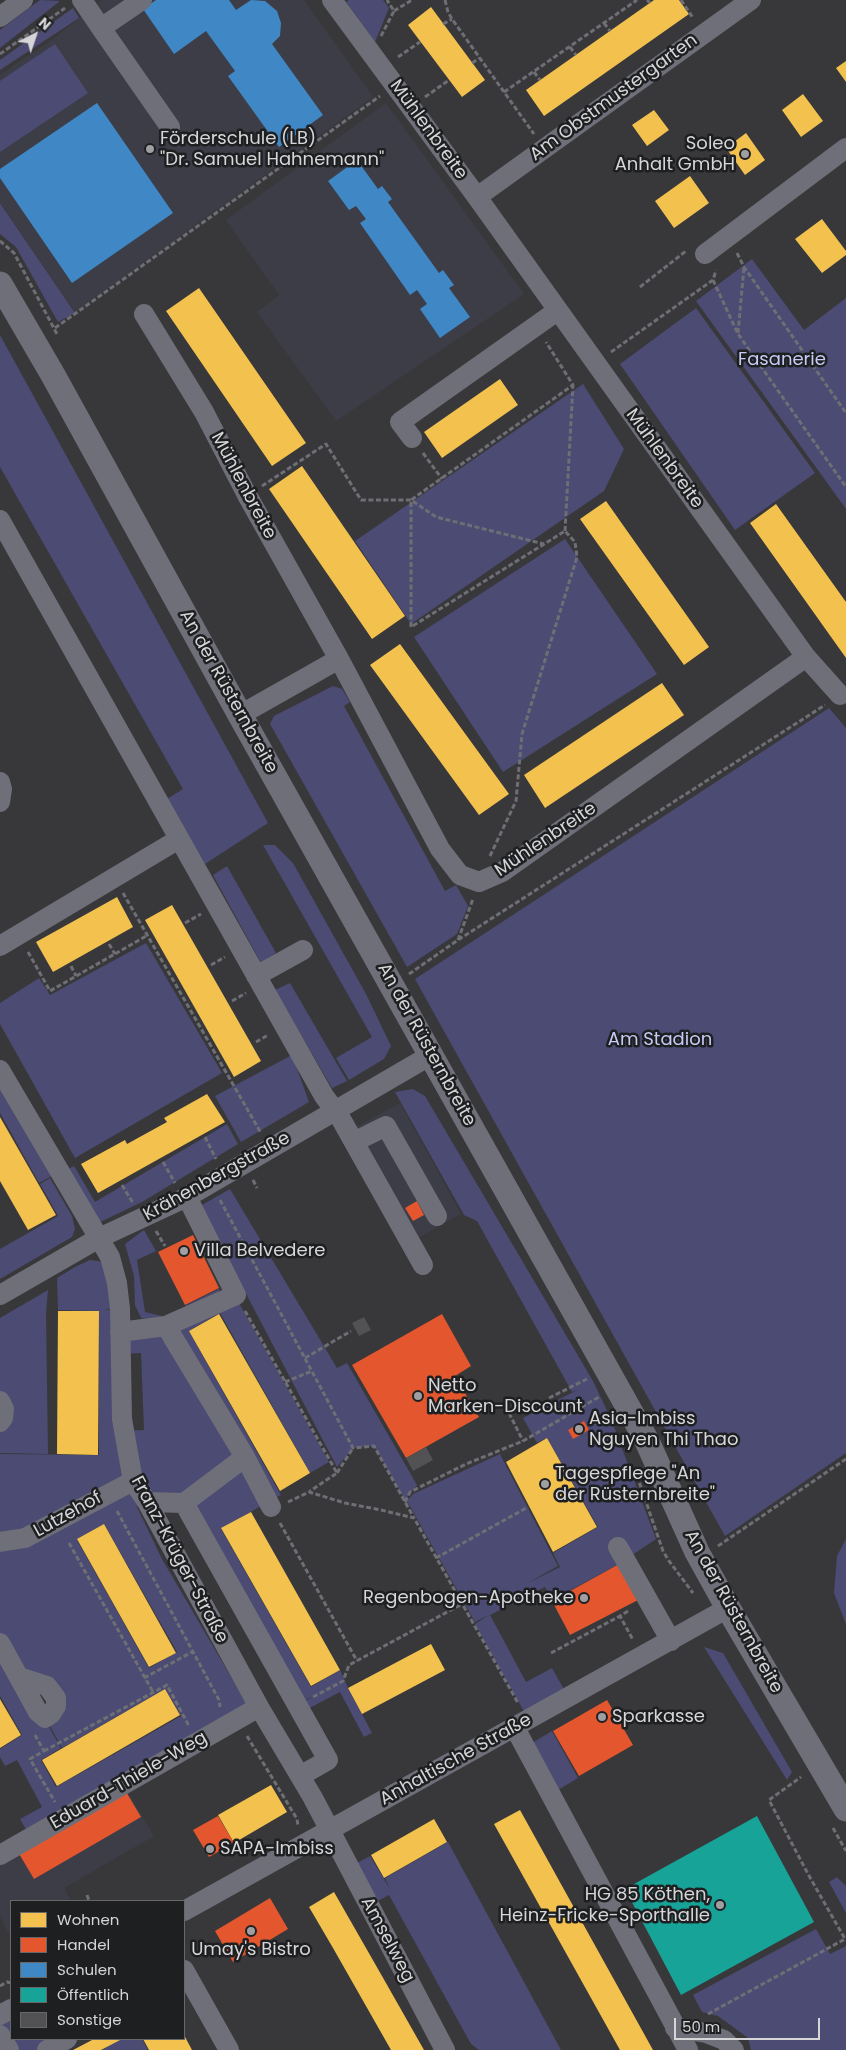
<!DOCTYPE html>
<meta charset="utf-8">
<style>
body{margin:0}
#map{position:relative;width:846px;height:2050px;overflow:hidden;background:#38383b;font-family:Poppins,sans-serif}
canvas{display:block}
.legend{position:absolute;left:10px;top:1900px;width:175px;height:140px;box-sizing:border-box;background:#1e1f21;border:1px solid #68686b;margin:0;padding:6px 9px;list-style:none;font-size:15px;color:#d6d6d9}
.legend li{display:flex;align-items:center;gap:10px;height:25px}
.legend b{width:25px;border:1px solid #68686b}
.north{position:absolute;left:10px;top:10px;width:50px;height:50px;-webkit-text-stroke:4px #1e1f21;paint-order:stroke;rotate:41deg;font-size:14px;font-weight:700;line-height:20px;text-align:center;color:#d6d6d9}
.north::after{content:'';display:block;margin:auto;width:18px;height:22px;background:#d6d6d9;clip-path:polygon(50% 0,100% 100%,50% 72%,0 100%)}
.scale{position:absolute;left:674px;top:2018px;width:146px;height:22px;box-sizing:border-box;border:2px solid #d6d6d9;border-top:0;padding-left:6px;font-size:15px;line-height:18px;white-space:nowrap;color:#d6d6d9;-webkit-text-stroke:4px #1e1f21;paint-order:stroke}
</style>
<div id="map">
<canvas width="846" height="2050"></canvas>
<ul class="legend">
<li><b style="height:14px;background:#f2c14e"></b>Wohnen</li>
<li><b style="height:14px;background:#e4572e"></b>Handel</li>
<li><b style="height:14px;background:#3f88c5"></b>Schulen</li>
<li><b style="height:14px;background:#17a398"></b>Öffentlich</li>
<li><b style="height:14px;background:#525254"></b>Sonstige</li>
</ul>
<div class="north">N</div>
<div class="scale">50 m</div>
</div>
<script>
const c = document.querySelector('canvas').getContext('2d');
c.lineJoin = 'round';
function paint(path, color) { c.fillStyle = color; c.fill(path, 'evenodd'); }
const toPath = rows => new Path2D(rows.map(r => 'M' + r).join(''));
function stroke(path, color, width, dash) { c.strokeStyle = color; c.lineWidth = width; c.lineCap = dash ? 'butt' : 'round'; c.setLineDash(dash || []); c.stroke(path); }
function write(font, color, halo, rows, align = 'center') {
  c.font = font + ' Poppins,sans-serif'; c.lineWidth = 5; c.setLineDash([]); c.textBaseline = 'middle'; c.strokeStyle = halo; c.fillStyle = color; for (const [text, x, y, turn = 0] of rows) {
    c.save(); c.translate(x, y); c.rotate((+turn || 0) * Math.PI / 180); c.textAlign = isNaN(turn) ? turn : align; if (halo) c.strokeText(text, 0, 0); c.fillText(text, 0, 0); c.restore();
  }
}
paint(toPath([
 [102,0,304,0,373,97,75,312,0,202,0,75,53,39],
 [386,103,524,294,336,421,257,312,279,295,226,220],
 [400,1103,461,1214,418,1238,356,1127],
 [124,1785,154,1836,64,1888,71,1901,11,1901,11,1937,0,1917,0,1857]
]), '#3d3d47');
paint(toPath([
 [40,0,60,1,0,48,0,30],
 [349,0,383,0,389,8,375,42,346,2],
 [73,8,79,18,0,70,0,60],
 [55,44,88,93,0,152,0,81],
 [0,203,75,313,73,314,58,322,16,247,0,234],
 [752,259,804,330,846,298,846,509,696,301],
 [696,308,815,473,735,530,620,364],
 [0,335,268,823,205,864,167,799,183,789,0,467],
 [583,384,624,449,604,491,411,624,355,541],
 [565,539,657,674,503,772,414,637],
 [333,686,342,689,350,702,344,706,445,891,456,885,468,906,457,934,407,967,270,724,274,716],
 [829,708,846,728,846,1453,725,1536,415,979],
 [263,845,275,845,293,863,366,994,391,1046,384,1059,349,1080,336,1058,372,1037],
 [227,866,276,953,261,963,213,875],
 [146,943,222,1073,75,1158,0,1024,0,1003,39,978,50,995],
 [290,983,347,1081,332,1088,275,990],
 [292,1055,309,1102,241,1142,215,1096],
 [0,1075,59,1172,39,1183,0,1113],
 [413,1089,425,1096,593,1381,611,1419,656,1539,619,1564,552,1600,545,1587,490,1615,526,1682,552,1668,566,1693,526,1715,475,1624,489,1615,475,1622,407,1501,413,1494,500,1454,558,1566,526,1584,560,1567,553,1553,598,1527,547,1438,537,1443,523,1418,579,1389,572,1392,477,1221,464,1215,395,1092],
 [227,1124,238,1144,142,1202,96,1224,60,1173,74,1166,95,1202],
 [50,1178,72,1216,75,1229,72,1237,0,1279,0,1249,58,1216,40,1184],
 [230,1189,337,1368,347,1363,417,1485,405,1500,374,1446,353,1448,337,1467,200,1206],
 [144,1230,156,1251,137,1260,145,1312,170,1318,161,1320,141,1318,135,1305,134,1276,125,1244],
 [90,1260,104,1262,110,1285,111,1309,105,1310,120,1310,121,1419,124,1452,124,1431,144,1430,141,1353,121,1354,120,1332,166,1327,244,1457,193,1496,245,1458,268,1502,221,1529,311,1687,340,1670,348,1688,372,1733,364,1737,340,1692,302,1712,298,1705,316,1695,297,1704,185,1502,138,1507,136,1505,162,1559,251,1711,30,1837,20,1819,42,1807,17,1760,5,1766,0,1757,0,1749,22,1735,0,1696,0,1646,36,1714,45,1720,61,1748,41,1760,56,1787,181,1716,165,1689,62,1748,46,1719,52,1715,56,1707,56,1698,47,1685,20,1674,0,1639,0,1543,4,1542,0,1542,0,1454,99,1455,99,1311,58,1310,57,1278,75,1267],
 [104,1524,177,1652,149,1668,77,1540],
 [219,1289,225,1300,235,1296,329,1462,310,1473,220,1313,189,1331,281,1495,269,1501,167,1326,189,1315,185,1306],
 [48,1290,46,1313,48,1454,0,1453,0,1318],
 [846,1539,846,1624,834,1593,837,1556],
 [704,1647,723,1653,792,1772,787,1780],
 [552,1731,578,1778,553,1793,527,1746],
 [448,1842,561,2050,479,2050,471,2044,389,1895,365,1908,344,1870,370,1856,390,1889,385,1878],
 [837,1877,846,1886,846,1913,829,1882],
 [816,1929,830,1954,846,1946,846,2050,751,2050,748,2038,718,2016,702,2012,693,1995],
 [11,2010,11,2039,65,2039,46,2050,9,2050,0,2034,0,2016],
 [119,2039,142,2039,148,2050,102,2050]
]), '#4b4b73');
paint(toPath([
 [654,0,679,0,689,14,544,116,526,90],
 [431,7,485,80,462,97,408,25],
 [846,61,846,82,836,68],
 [803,94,823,121,801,137,782,110],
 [654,110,669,130,647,146,632,125],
 [746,133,765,160,745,175,726,148],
 [690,176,709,203,674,228,655,201],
 [822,219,846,251,846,255,822,273,795,239],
 [199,288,306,443,272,466,166,311],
 [500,379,518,405,442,458,424,432],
 [302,466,405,616,372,639,269,489],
 [606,501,709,647,684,665,580,519],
 [776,504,846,602,846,658,750,523],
 [400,644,509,794,479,815,370,665],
 [662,683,684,715,545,808,524,775],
 [117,897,133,927,53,972,36,942],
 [172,905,261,1061,234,1077,145,920],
 [207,1094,225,1122,98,1193,81,1164,125,1140,127,1144,167,1122,164,1118],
 [0,1117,56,1215,28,1230,0,1181],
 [58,1311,99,1311,98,1455,57,1454],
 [219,1314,310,1473,280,1491,189,1331],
 [547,1438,597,1527,553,1552,506,1462],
 [251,1512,340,1670,311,1686,221,1528],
 [104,1524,176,1653,149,1667,77,1539],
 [431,1644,445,1670,362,1714,348,1688],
 [165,1689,180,1715,57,1786,42,1760],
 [0,1699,21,1735,0,1748],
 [271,1785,287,1812,234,1843,218,1815],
 [520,1810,587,1931,653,2050,620,2050,494,1824],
 [434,1819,447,1842,384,1878,371,1855],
 [334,1892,382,1976,424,2050,391,2050,333,1948,309,1907],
 [184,2035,192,2050,149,2050,143,2039,184,2039],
 [94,2039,122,2039,101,2050,73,2050]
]), '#f2c14e');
paint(toPath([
 [417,1201,424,1215,413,1221,405,1208],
 [193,1235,219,1288,185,1305,158,1252],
 [442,1314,471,1366,455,1376,479,1417,406,1458,352,1365],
 [584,1421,589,1430,573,1439,568,1430],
 [621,1563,640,1599,570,1635,552,1601],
 [607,1700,633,1745,579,1776,553,1731],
 [125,1790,141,1817,34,1879,18,1852],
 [218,1816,234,1843,209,1857,193,1830],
 [270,1898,288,1929,233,1962,215,1931]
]), '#e4572e');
paint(toPath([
 [156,0,229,0,236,10,251,0,265,1,277,11,281,23,280,36,272,44,323,115,279,147,228,76,235,71,206,31,174,54,143,9],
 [97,103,173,213,72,283,0,178,0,169],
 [357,160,378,189,382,186,385,190,392,199,388,202,439,273,443,270,454,285,449,288,470,317,440,338,420,309,427,304,417,290,410,295,360,223,366,219,356,206,349,210,328,181]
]), '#3f88c5');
paint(toPath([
 [757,1816,814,1922,681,1995,625,1889]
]), '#17a398');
paint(toPath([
 [364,1317,371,1330,359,1336,352,1323],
 [426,1447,433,1460,413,1471,406,1458]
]), '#525254');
stroke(toPath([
 [445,0,448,12,452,19,534,134],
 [647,0,650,3],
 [681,0,693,18],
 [394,11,412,0],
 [604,23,610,31],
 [443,24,452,19],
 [381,36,394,11,387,0],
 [570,47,576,55],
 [0,54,65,8],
 [398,57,420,42],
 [472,63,480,58],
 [534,72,540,80],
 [504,92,637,0],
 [425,97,449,80],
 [0,241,14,253,58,336],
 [737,253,744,267,846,413],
 [713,280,738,334,846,487],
 [640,287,686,251],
 [55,328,380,96],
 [738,333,744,267],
 [611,352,713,280,716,270],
 [423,453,442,479],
 [262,486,326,444,361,500,411,500,436,517,544,544],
 [565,531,573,385],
 [490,856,516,801,522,734,577,557,575,542,565,531,411,627,411,500,573,385,546,342],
 [123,893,261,1133],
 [185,923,201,914],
 [458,940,473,899],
 [109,944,115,954],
 [28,952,50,991,148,935],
 [211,965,225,957],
 [71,966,76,976],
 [409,974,458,940,825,705],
 [232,1001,246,993],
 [256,1042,268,1035],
 [205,1137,216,1159],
 [163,1162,175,1183],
 [253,1180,257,1188],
 [122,1185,133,1203],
 [220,1200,353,1448,374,1446,414,1518],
 [156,1231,165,1246],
 [245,1311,337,1473,310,1491],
 [305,1358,351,1331],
 [285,1382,312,1371],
 [549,1398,587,1379],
 [509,1413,523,1441],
 [337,1473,353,1448],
 [637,1476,663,1551,669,1561,693,1593],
 [288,1502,309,1492,345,1503,381,1510,414,1518,518,1703],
 [405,1502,410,1492,466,1464,523,1441,599,1397],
 [117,1511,219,1700,220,1707],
 [280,1523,357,1661],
 [69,1543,153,1692],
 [718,1546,846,1459],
 [436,1558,528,1507],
 [628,1611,620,1616,633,1640],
 [551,1653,620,1616],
 [144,1678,192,1652],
 [313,1697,343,1681,349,1665,462,1604],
 [35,1735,44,1751,30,1759,55,1802],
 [247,1736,297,1819,298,1826],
 [44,1751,167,1685,189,1726],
 [833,1828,846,1851],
 [87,1895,89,1901],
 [0,1986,7,1982,11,1983],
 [708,2014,845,1939,808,1874,769,1800,801,1777]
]), '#6e6e75', 3, [5, 2.5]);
stroke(toPath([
 [82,0,101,28,142,0],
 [332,0,477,197,806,657,840,695],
 [0,17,23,0],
 [101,28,170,127],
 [477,197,751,0],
 [705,254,846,148],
 [144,314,204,412,247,495,339,659,440,849,460,875,479,882,502,872,806,657],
 [412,438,400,422,557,311],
 [0,520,324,1096,341,1119,423,1265],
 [240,715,339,659],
 [0,782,2,789,0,802],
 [0,946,179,839],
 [256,976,303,950],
 [0,1070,110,1257,117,1283,120,1309,122,1419,133,1481,147,1502,259,1707,313,1798,445,2050],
 [354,1142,386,1126,437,1216],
 [0,1295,99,1238,187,1197,431,1055],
 [166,1326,245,1457,271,1507],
 [120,1332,166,1326,236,1295,187,1197],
 [0,1401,4,1409,3,1418,0,1422],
 [245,1457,184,1503,328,1760,300,1776],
 [147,1502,184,1503],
 [0,1542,25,1538,133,1481],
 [618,1547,671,1641],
 [0,1643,38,1712,45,1718,51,1714,56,1706,56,1698,47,1686,19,1677],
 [515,1728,688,2050],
 [0,1855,259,1707],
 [184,1911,728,1608],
 [184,1970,229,2050],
 [0,2015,11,2009],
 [675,2028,706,2033,724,2040,734,2050],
 [0,2035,9,2050],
 [47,2050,67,2039]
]), '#6f6f79', 20);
stroke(toPath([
 [0,284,53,375,240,715,647,1441,697,1552,728,1608,846,1809]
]), '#6f6f79', 25);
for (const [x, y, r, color] of [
 [150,149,5,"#9f9fa2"],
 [745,154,5,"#9f9fa2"],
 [184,1251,5,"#9f9fa2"],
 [418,1396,5,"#9f9fa2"],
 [579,1429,5,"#9f9fa2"],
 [545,1484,5,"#9f9fa2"],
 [584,1598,5,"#9f9fa2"],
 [602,1717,5,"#9f9fa2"],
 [210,1849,5,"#9f9fa2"],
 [720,1905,5,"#9f9fa2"],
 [251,1931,5,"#9f9fa2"]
]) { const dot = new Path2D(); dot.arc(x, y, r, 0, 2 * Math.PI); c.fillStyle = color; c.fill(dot); stroke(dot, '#1e1f21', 2); }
write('18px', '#d6d6d9', '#1e1f21', [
 ["Am Obstmustergarten",614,98,-36],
 ["Mühlenbreite",428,130,54],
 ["Mühlenbreite",664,459,54],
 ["Mühlenbreite",243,486,62],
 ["An der Rüsternbreite",228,692,61],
 ["Mühlenbreite",546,840,-34],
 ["An der Rüsternbreite",426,1045,61],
 ["Krähenbergstraße",217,1177,-29],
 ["Lutzehof",68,1515,-29],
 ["Franz-Krüger-Straße",179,1560,62],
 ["An der Rüsternbreite",733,1612,61],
 ["Anhaltische Straße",456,1760,-29],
 ["Eduard-Thiele-Weg",129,1781,-30],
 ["Amselweg",387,1940,62]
]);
write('18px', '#d6d6d9', '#1e1f21', [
 ["Förderschule (LB)",160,139],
 ["\"Dr. Samuel Hahnemann\"",160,160],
 ["Soleo",735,144,"right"],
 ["Anhalt GmbH",735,165,"right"],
 ["Villa Belvedere",194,1251],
 ["Netto",428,1386],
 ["Marken-Discount",428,1407],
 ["Asia-Imbiss",589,1419],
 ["Nguyen Thi Thao",589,1440],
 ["Tagespflege \"An",555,1474],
 ["der Rüsternbreite\"",555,1495],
 ["Regenbogen-Apotheke",574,1598,"right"],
 ["Sparkasse",612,1717],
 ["SAPA-Imbiss",220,1849],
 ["HG 85 Köthen,",710,1895,"right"],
 ["Heinz-Fricke-Sporthalle",710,1916,"right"],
 ["Umay's Bistro",251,1950,"center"]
], 'left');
write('18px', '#c7caf5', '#1e1f21', [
 ["Fasanerie",782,360],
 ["Am Stadion",660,1040]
]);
</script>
